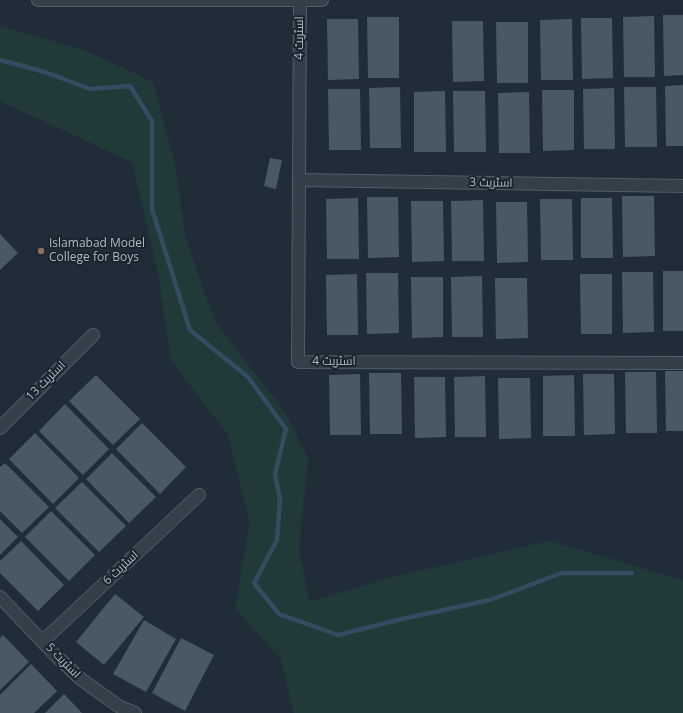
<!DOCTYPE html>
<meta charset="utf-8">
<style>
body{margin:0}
canvas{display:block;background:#202d38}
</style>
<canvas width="683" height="713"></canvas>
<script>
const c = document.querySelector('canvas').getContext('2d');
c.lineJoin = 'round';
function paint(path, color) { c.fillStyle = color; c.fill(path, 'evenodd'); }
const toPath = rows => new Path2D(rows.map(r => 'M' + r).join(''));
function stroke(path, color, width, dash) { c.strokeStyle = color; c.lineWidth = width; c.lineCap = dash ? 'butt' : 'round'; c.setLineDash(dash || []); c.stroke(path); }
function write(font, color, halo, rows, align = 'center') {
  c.font = font + ' "Open Sans",Cairo,sans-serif'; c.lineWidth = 4; c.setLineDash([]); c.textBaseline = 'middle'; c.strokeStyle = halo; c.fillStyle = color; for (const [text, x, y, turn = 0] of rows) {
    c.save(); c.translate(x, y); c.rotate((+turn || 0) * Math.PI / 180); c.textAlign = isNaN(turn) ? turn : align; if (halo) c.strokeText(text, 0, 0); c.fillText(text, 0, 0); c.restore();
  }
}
paint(toPath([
 [0,26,81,49,153,82,175,164,186,239,215,322,285,412,308,459,299,548,309,602,389,578,549,541,683,580,683,713,294,713,281,659,235,609,250,523,228,435,171,360,158,273,132,162,0,101]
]), '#223939');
stroke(toPath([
 [0,60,45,72,90,89,130,86,152,121,152,209,190,330,248,377,286,429,275,474,280,499,277,540,254,583,279,614,338,635,402,619,490,600,562,573,632,573]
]), '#334c60', 4.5);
paint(toPath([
 [663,15,683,15,683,75,664,76],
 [654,16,655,77,624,77,623,17],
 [367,17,399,17,399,78,368,78],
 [581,18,612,18,613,78,582,79],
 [327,19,358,19,359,79,328,80],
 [572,19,573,80,541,80,540,20],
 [452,21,483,21,484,81,453,82],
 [496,22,528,22,528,83,497,83],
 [683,85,683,146,666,146,665,86],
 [400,87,401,148,370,148,369,88],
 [624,87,656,87,657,147,625,147],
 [614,88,615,149,584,149,583,89],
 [328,89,360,89,361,150,329,150],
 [542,90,574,90,574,150,543,151],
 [445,91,446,152,414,152,414,92],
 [453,91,485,91,486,152,454,152],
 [529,92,530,153,499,153,498,93],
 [270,158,282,160,276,189,264,186],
 [622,196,654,196,655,256,623,257],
 [367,197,398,197,399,257,368,258],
 [358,198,359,259,327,259,326,199],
 [581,198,612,198,613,258,581,258],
 [540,199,572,199,573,260,541,260],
 [483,200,484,261,452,261,451,201],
 [411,201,443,201,444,261,412,262],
 [496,202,527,202,528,262,497,263],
 [0,234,18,253,0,270],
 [663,271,683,271,683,331,663,331],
 [622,272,653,272,654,332,623,333],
 [366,273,398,273,399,333,367,334],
 [357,274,358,335,327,335,326,275],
 [580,274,612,274,612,334,581,334],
 [482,276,483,337,452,337,451,277],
 [411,277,443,277,443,337,412,338],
 [495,278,527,278,528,338,496,339],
 [665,371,683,371,683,431,666,431],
 [625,372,656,372,657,433,626,433],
 [369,373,401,373,402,434,370,434],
 [360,374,361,435,330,435,329,375],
 [583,374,614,374,615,434,584,435],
 [96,375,140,419,113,445,69,401],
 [574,375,575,436,543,436,543,376],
 [485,376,486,437,455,437,454,377],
 [414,377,445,377,446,437,415,438],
 [498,378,530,378,531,438,499,439],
 [65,404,109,449,83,475,39,431],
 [142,423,186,467,160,494,116,449],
 [35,433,79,478,53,504,9,459],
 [112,453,156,497,129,523,86,479],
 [5,463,49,507,22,533,0,511,0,467],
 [82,482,126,526,99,552,55,508],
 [51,511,95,555,69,581,25,537],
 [0,519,18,537,0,555],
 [21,541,64,585,38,611,0,573,0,561],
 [115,594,144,617,104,665,76,642],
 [144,620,176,639,146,692,113,674],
 [3,635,29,662,0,690,0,638],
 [181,638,214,655,185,711,152,693],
 [31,664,57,691,34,713,0,713,0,695],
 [64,694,82,713,45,713]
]), '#485864');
const street = toPath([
 [38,0,322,0],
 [300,0,298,362,683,363],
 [299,180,683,186],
 [0,428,93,335],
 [0,597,56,656,82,680,120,707,135,713],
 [43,641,199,495]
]);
stroke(street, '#515d66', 14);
stroke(street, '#343f49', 12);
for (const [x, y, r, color] of [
 [41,251,4,"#8d6e63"]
]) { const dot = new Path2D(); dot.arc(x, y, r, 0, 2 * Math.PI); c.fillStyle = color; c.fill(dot); stroke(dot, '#19242d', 1.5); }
write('12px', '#aebac5', '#19242d', [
 ["اسٹریٹ 4",300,38,-90],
 ["اسٹریٹ 3",491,183,1],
 ["اسٹریٹ 4",334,362],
 ["اسٹریٹ 13",46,381,-45],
 ["اسٹریٹ 6",121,568,-43],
 ["اسٹریٹ 5",63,661,45]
]);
write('12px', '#aebac5', '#19242d', [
 ["Islamabad Model",49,244],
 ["College for Boys",49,258]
], 'left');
</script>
